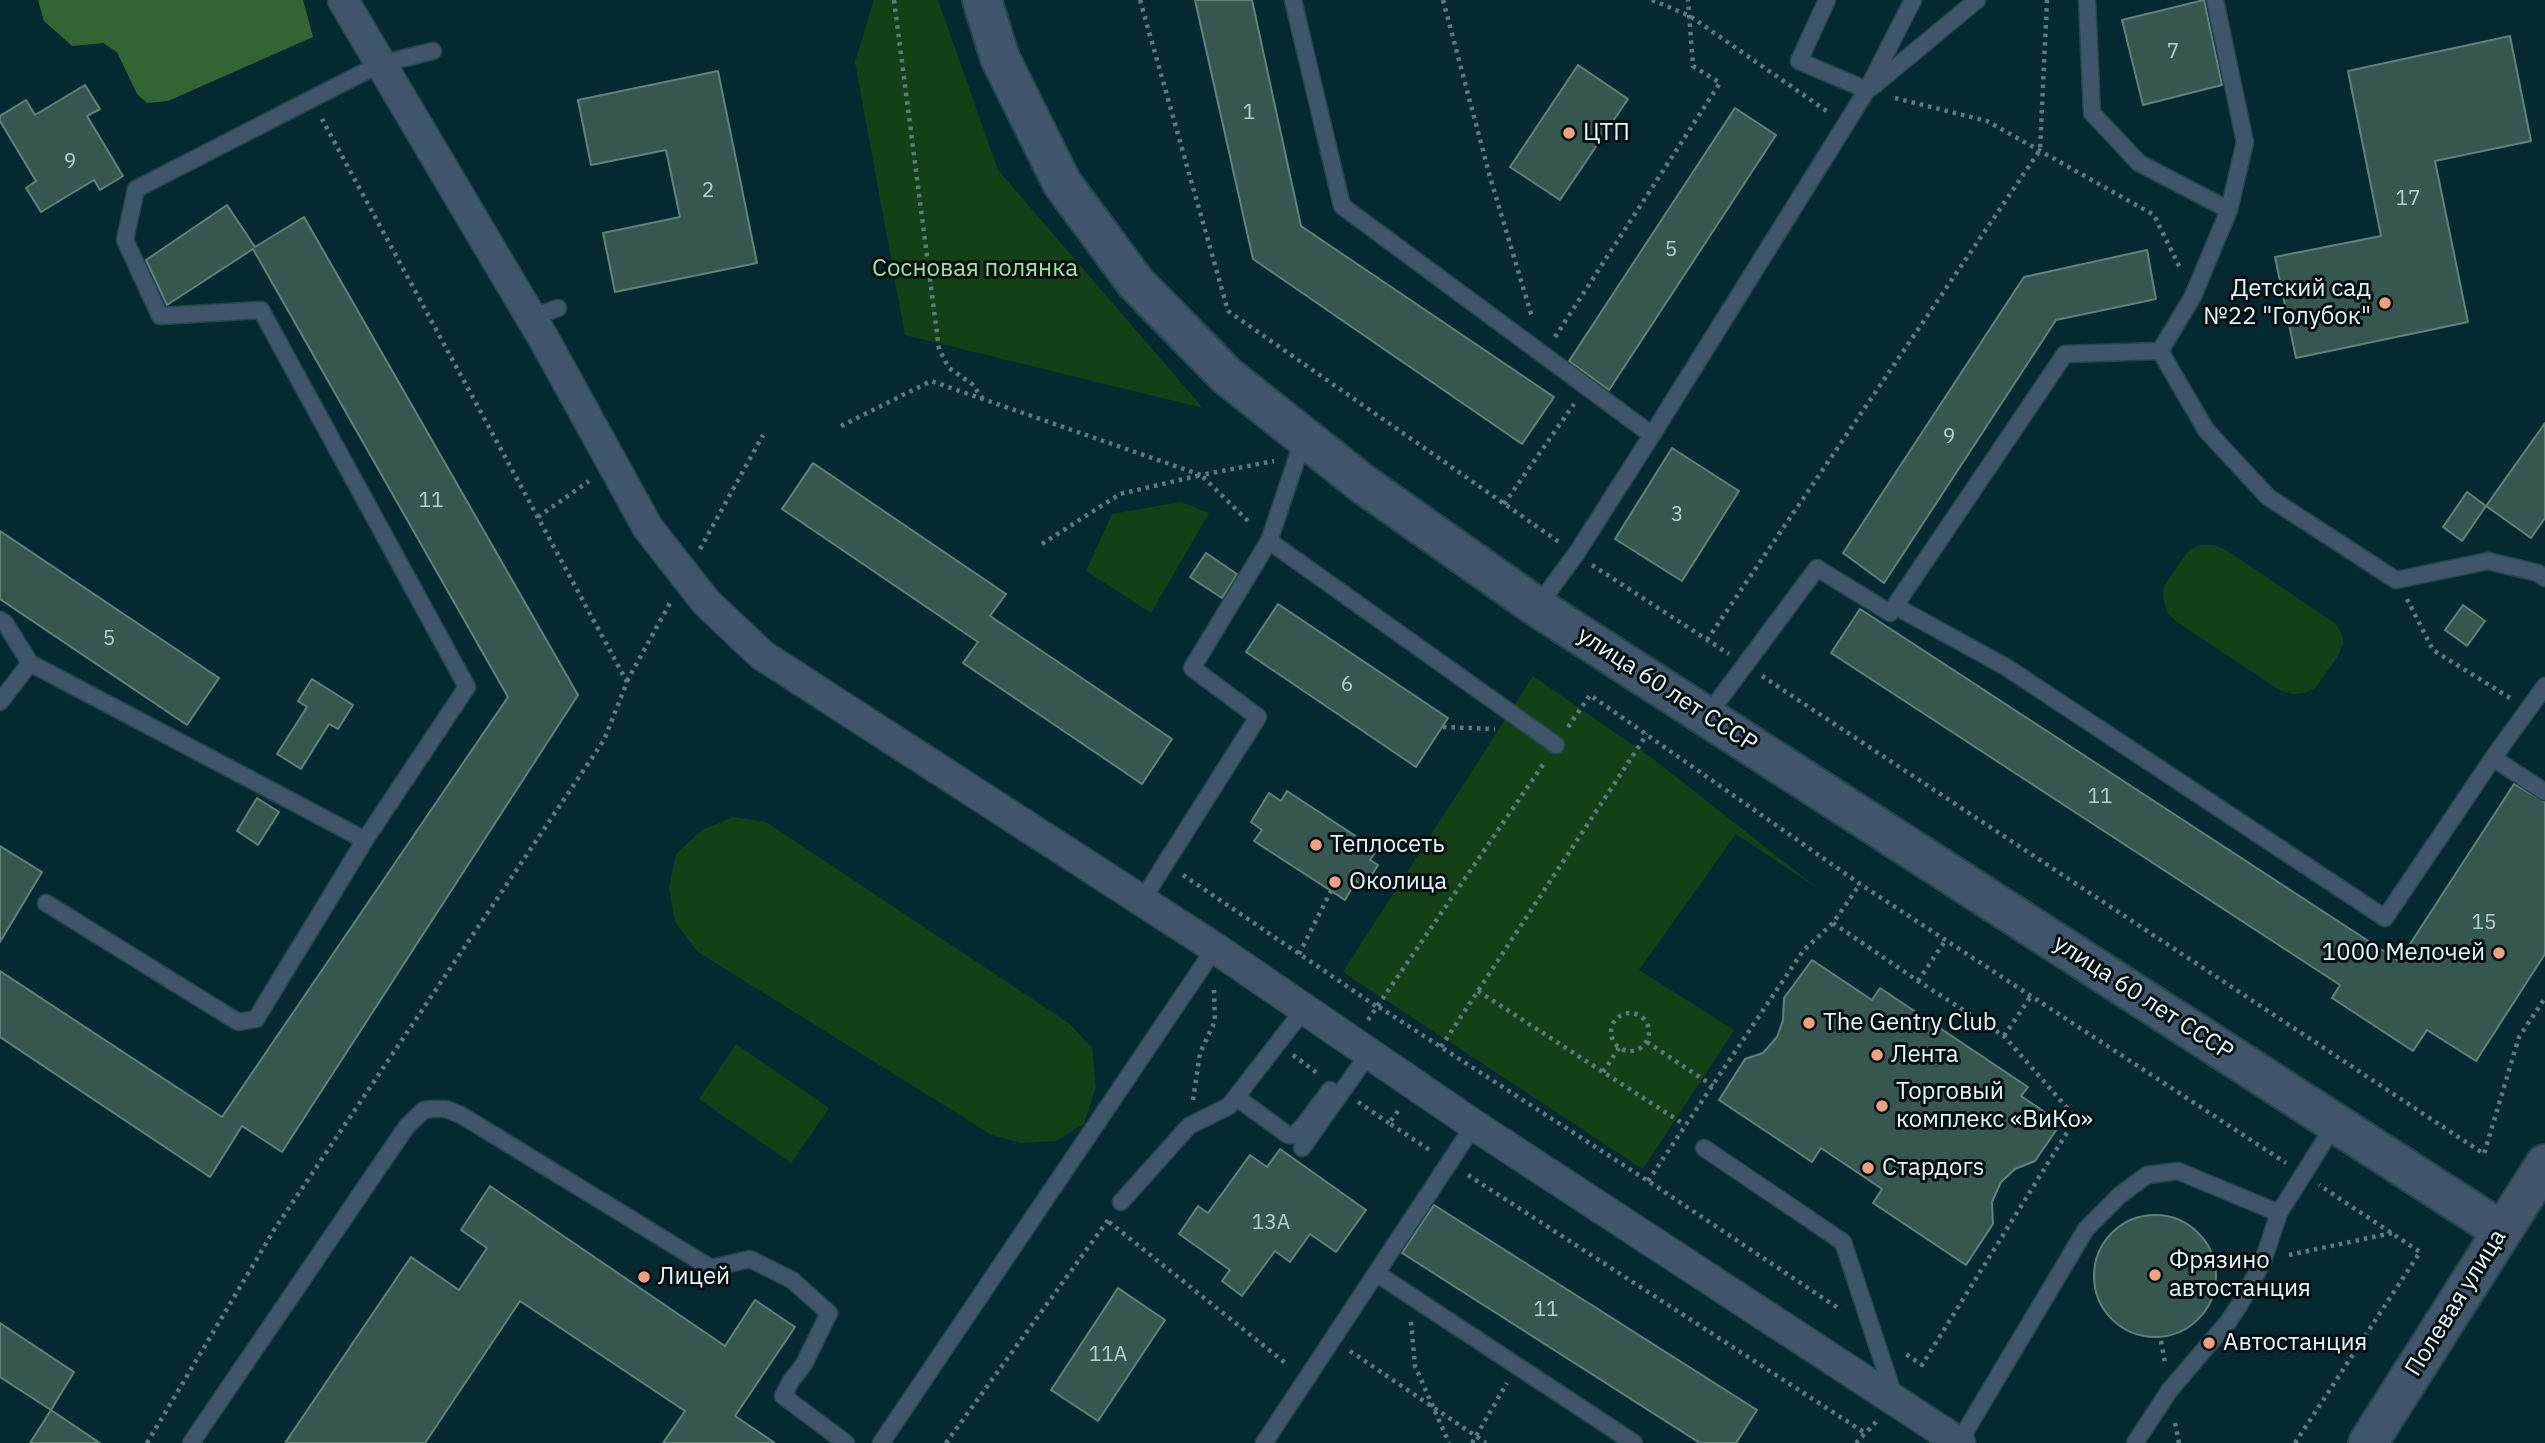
<!DOCTYPE html>
<meta charset="utf-8">
<style>
body{margin:0}
canvas{display:block;background:#042930}
</style>
<canvas width="2545" height="1443"></canvas>
<script>
const c = document.querySelector('canvas').getContext('2d');
c.lineJoin = 'round';
function paint(path, color) { c.fillStyle = color; c.fill(path, 'evenodd'); }
const toPath = rows => new Path2D(rows.map(r => 'M' + r).join(''));
function stroke(path, color, width, dash) { c.strokeStyle = color; c.lineWidth = width; c.lineCap = dash ? 'butt' : 'round'; c.setLineDash(dash || []); c.stroke(path); }
function write(font, color, halo, rows, align = 'center') {
  c.font = font + ' "IBM Plex Sans",sans-serif'; c.lineWidth = 6; c.setLineDash([]); c.textBaseline = 'middle'; c.strokeStyle = halo; c.fillStyle = color; for (const [text, x, y, turn = 0] of rows) {
    c.save(); c.translate(x, y); c.rotate((+turn || 0) * Math.PI / 180); c.textAlign = isNaN(turn) ? turn : align; if (halo) c.strokeText(text, 0, 0); c.fillText(text, 0, 0); c.restore();
  }
}
paint(toPath([
 [874,0,938,0,998,170,1203,408,905,335,855,62],
 [1181,502,1209,513,1151,613,1086,571,1112,514],
 [2201,545,2214,545,2226,550,2335,623,2342,634,2343,644,2338,656,2316,687,2305,693,2293,694,2281,691,2177,622,2167,612,2163,598,2164,586,2189,550],
 [1533,676,1656,761,1817,888,1736,834,1639,970,1734,1030,1643,1169,1343,972],
 [733,817,766,822,1070,1024,1092,1048,1096,1087,1084,1124,1056,1141,1021,1143,992,1135,698,952,675,922,669,888,676,854,702,830],
 [736,1044,829,1108,791,1163,699,1099]
]), '#144015');
paint(toPath([
 [38,0,303,0,313,37,168,101,147,103,137,94,117,52,103,43,72,46,44,21]
]), '#326532');
const building = toPath([
 [1195,0,1252,0,1301,226,1554,397,1522,444,1253,259,1195,0],
 [2204,0,2222,85,2143,105,2122,20,2204,0],
 [2510,36,2531,141,2435,161,2468,322,2296,358,2275,257,2381,236,2348,71,2510,36],
 [1578,65,1628,99,1560,200,1510,167,1578,65],
 [718,71,757,263,615,292,603,233,680,217,666,150,591,165,578,100,718,71],
 [85,85,100,109,87,116,123,176,100,190,94,180,41,212,26,188,36,181,0,121,0,116,26,100,35,115,85,85],
 [1735,108,1776,135,1609,390,1569,361,1735,108],
 [227,205,255,247,304,217,578,695,282,1152,242,1126,210,1177,0,1037,0,971,222,1117,508,697,253,249,167,305,146,260,227,205],
 [2147,250,2156,299,2056,320,1884,583,1843,553,2024,277,2147,250],
 [2545,423,2545,518,2531,538,2486,506,2545,423],
 [1672,448,1739,491,1682,581,1615,539,1672,448],
 [813,463,1006,594,990,616,1172,739,1142,784,963,663,978,642,782,509,813,463],
 [2467,492,2486,506,2462,541,2443,527,2467,492],
 [0,531,219,678,187,725,0,599,0,531],
 [1206,553,1237,574,1222,598,1190,577,1206,553],
 [1278,604,1448,718,1416,767,1246,652,1278,604],
 [2463,605,2485,621,2467,646,2445,630,2463,605],
 [1860,609,2399,961,2514,784,2545,802,2545,954,2476,1061,2427,1030,2413,1051,2332,998,2340,985,1831,653,1860,609],
 [312,679,353,705,338,729,329,724,301,769,277,754,307,707,298,701,312,679],
 [1287,791,1377,850,1370,860,1378,865,1365,886,1356,881,1345,900,1254,841,1262,830,1251,822,1269,793,1281,801,1287,791],
 [257,798,279,812,258,845,237,831,257,798],
 [0,846,42,872,0,942,0,846],
 [1812,960,1872,1000,1880,988,2028,1087,2021,1096,2061,1123,2035,1161,2015,1169,2001,1182,1992,1202,1993,1224,1966,1265,1873,1203,1882,1189,1821,1148,1812,1162,1719,1100,1745,1059,1763,1053,1777,1037,1783,1020,1784,998,1812,960],
 [1280,1149,1366,1210,1336,1252,1310,1234,1290,1262,1275,1251,1242,1296,1222,1281,1230,1270,1179,1234,1198,1206,1208,1213,1250,1155,1267,1167,1280,1149],
 [490,1186,725,1346,755,1300,795,1327,735,1416,775,1443,663,1443,685,1411,520,1301,425,1443,285,1443,411,1257,459,1290,487,1248,461,1230,490,1186],
 [1434,1205,1757,1410,1736,1443,1700,1443,1402,1253,1434,1205],
 '2094 1276a61 61 0 1 1 122 0a61 61 0 1 1-122 0Z',
 [1118,1288,1165,1320,1098,1421,1051,1390,1118,1288],
 [0,1323,74,1372,51,1410,0,1377,0,1323],
 [51,1410,100,1443,30,1443,51,1410]
]);
paint(building, '#35574f');
stroke(building, '#5f837a', 2);
const service = toPath([
 [1293,0,1342,206,1652,435],
 [1827,0,1799,61,1867,90],
 [2087,0,2092,113,2139,163,2229,210],
 [1872,87,1977,0],
 [531,318,558,308],
 [2160,351,2206,430,2268,497,2396,580,2488,561,2538,573,2545,578],
 [1269,541,1556,745],
 [1895,606,2006,667,2385,918,2493,758,2545,686],
 [1537,607,1576,554,1652,435,1867,90,1913,0],
 [0,620,5,623,30,663,0,702],
 [30,663,365,840],
 [1707,716,1817,568,1890,613,2065,354,2160,351,2193,296,2229,210,2245,142,2215,0],
 [2493,758,2545,792],
 [1141,902,1258,717,1192,668,1269,541,1304,437],
 [46,903,238,1022,256,1019,365,840,467,687,261,310,160,316,125,240,136,189,380,64,433,51],
 [1236,1097,1288,1135,1294,1135,1304,1125,1330,1090],
 [1302,1148,1370,1052],
 [1704,1148,1843,1242,1894,1396],
 [1121,1202,1189,1126,1229,1106,1305,1008],
 [1376,1273,1634,1443],
 [1959,1442,2086,1229,2120,1195,2147,1175,2178,1171,2279,1213],
 [191,1443,407,1126,424,1110,433,1109,446,1109,461,1115,711,1268,750,1259,792,1280,829,1313,804,1364,791,1381,783,1396,846,1443],
 [881,1443,1215,948],
 [1264,1443,1474,1125],
 [2135,1443,2169,1391,2228,1322,2240,1304,2263,1261,2279,1213,2335,1124]
]);
const minor = toPath([
 [343,0,545,341,648,528,706,602,762,655,1215,948,1474,1125,1960,1443]
]);
const tertiary = toPath([
 [982,0,1000,58,1062,183,1135,282,1227,376,1363,484,1537,607,2502,1231],
 [2368,1443,2545,1164]
]);
stroke(service, '#23464c', 19);
stroke(minor, '#23464c', 33);
stroke(tertiary, '#23464c', 42);
stroke(toPath([
 [894,0,939,349,949,368,972,384,983,399],
 [1140,0,1228,311,1559,542],
 [1443,0,1490,177,1532,317],
 [1652,0,1690,16,1828,112],
 [1895,98,1987,121,2154,215,2180,268],
 [1555,337,1720,83,1693,66,1688,0],
 [841,426,931,381,1201,475,1274,461],
 [1504,504,1574,404],
 [538,517,589,481],
 [1042,544,1120,494,1201,475,1251,524],
 [700,549,763,435],
 [1592,565,1729,654],
 [2407,599,2433,650,2510,698],
 [1707,640,2040,150,2047,0],
 [1762,676,2484,1154,2519,1037,2545,998],
 [627,681,670,603],
 [1443,727,1495,729],
 [1568,727,1590,695,1860,884,2286,1163],
 [1183,875,1376,1006],
 [1833,923,1918,981,2004,1036,2076,1118,1922,1365,1903,1352],
 [1299,954,1331,891],
 [1918,981,1945,941],
 [1478,991,1685,1125],
 [1379,1007,1648,1181,1841,1310],
 '1611 1032a19 19 0 1 1 38 0a19 19 0 1 1-38 0Z',
 [1368,1020,1544,763],
 [2004,1036,2031,996],
 [1647,1042,1713,1086],
 [1441,1047,1647,734],
 [1293,1055,1317,1073],
 [1603,1072,1619,1048],
 [1193,1100,1200,1053,1215,1021,1214,990],
 [1358,1102,1389,1123],
 [1398,1111,1389,1123,1431,1151],
 [1468,1175,1865,1433],
 [1648,1181,1803,951,1833,923,1860,884],
 [1109,1222,1288,1365],
 [2289,1255,2392,1233],
 [2223,1268,2236,1266],
 [1411,1322,1415,1366,1449,1443],
 [2161,1341,2165,1363],
 [1350,1351,1486,1443],
 [2175,1423,2179,1443],
 [147,1443,274,1230,604,740,627,682,322,119],
 [946,1443,1108,1220],
 [1472,1443,1507,1383],
 [1856,1443,1877,1421],
 [2295,1443,2420,1252,2319,1185]
]), '#5c7a80', 4.5, [3.5, 5]);
stroke(service, '#3f566a', 16);
stroke(minor, '#3f566a', 30);
stroke(tertiary, '#3f566a', 38);
for (const [x, y, r, color] of [
 [1569,133,7,"#f2a080"],
 [2385,303,7,"#f2a080"],
 [1316,845,7,"#f2a080"],
 [1335,882,7,"#f2a080"],
 [2499,953,7,"#f2a080"],
 [1809,1023,7,"#f2a080"],
 [1877,1055,7,"#f2a080"],
 [1882,1106,7,"#f2a080"],
 [1868,1168,7,"#f2a080"],
 [2155,1275,7,"#f2a080"],
 [644,1277,7,"#f2a080"],
 [2209,1343,7,"#f2a080"]
]) { const dot = new Path2D(); dot.arc(x, y, r, 0, 2 * Math.PI); c.fillStyle = color; c.fill(dot); stroke(dot, '#031012', 2.5); }
write('21px', '#b8cecf', null, [
 ["7",2173,52],
 ["1",1249,113],
 ["9",70,162],
 ["2",708,191],
 ["17",2408,199],
 ["5",1671,250],
 ["9",1949,437],
 ["11",431,501],
 ["3",1677,515],
 ["5",109,639],
 ["6",1347,685],
 ["11",2100,797],
 ["15",2484,923],
 ["13А",1271,1223],
 ["11",1546,1310],
 ["11А",1108,1355]
]);
write('24px', '#e3f6fa', '#031012', [
 ["ЦТП",1583,133],
 ["Детский сад",2371,289,"right"],
 ["№22 \"Голубок\"",2371,317,"right"],
 ["Теплосеть",1330,845],
 ["Околица",1349,882],
 ["1000 Мелочей",2485,953,"right"],
 ["The Gentry Club",1823,1023],
 ["Лента",1891,1055],
 ["Торговый",1896,1092],
 ["комплекс «ВиКо»",1896,1120],
 ["Стардогs",1882,1168],
 ["Фрязино",2169,1261],
 ["автостанция",2169,1289],
 ["Лицей",658,1277],
 ["Автостанция",2223,1343]
], 'left');
write('24px', '#9ce69a', '#031012', [
 ["Сосновая полянка",975,269]
]);
write('24px', '#e3f6fa', '#031012', [
 ["улица 60 лет СССР",1667,690,33],
 ["улица 60 лет СССР",2143,998,33],
 ["Полевая улица",2456,1303,-58]
]);
</script>
